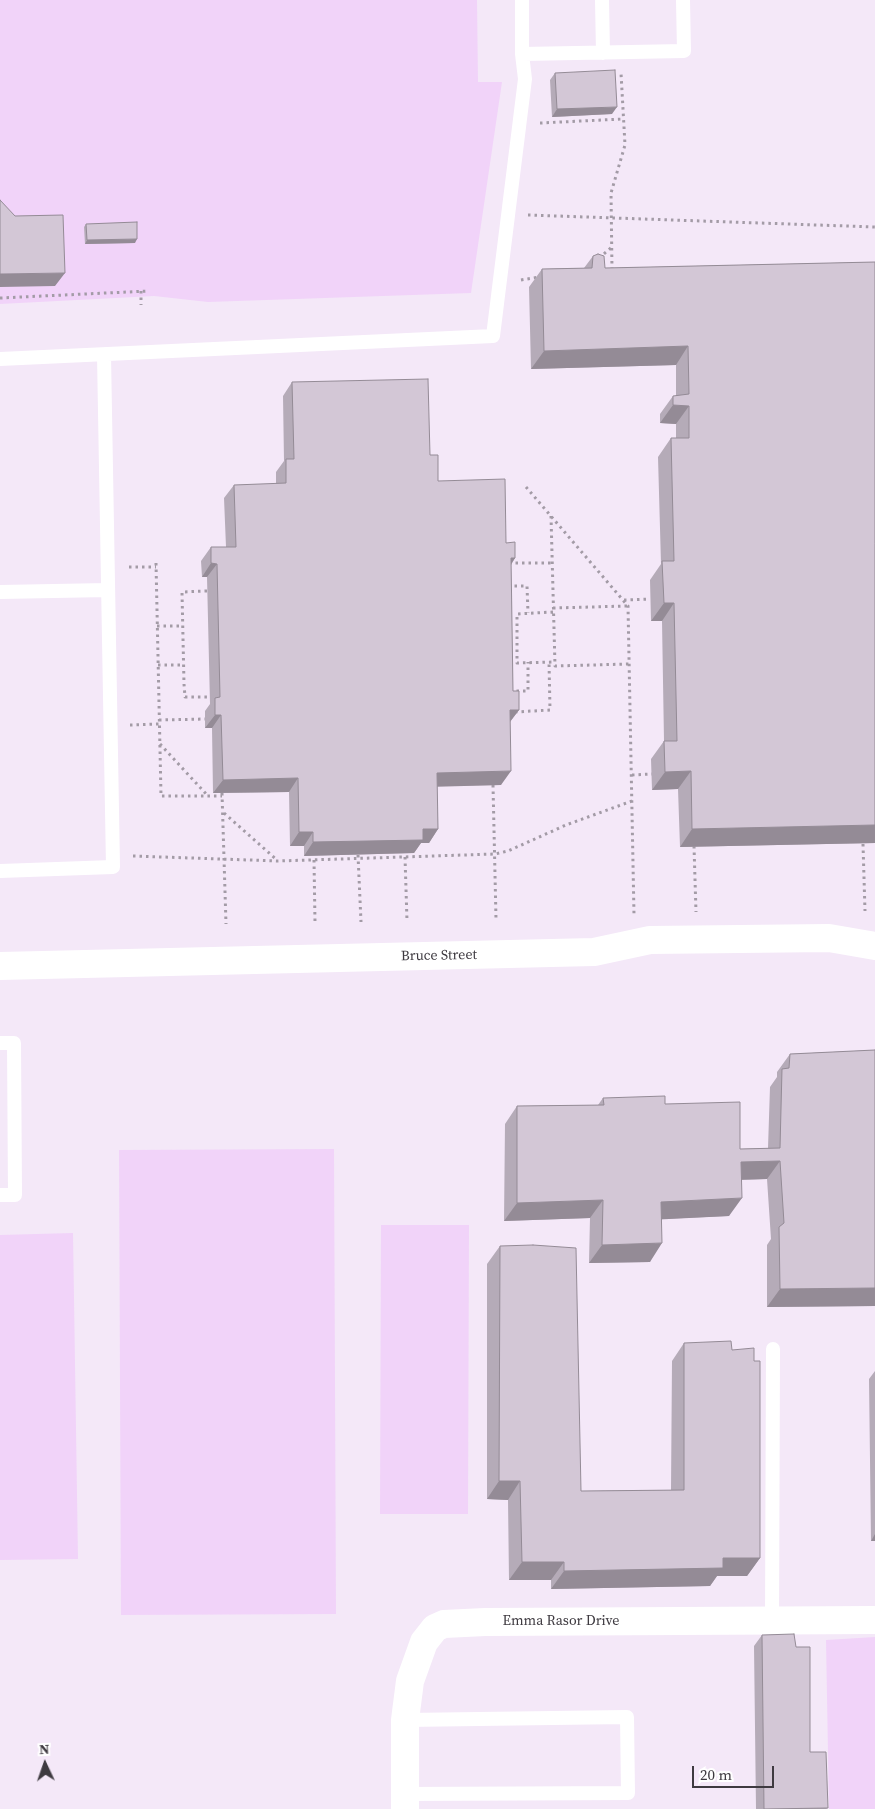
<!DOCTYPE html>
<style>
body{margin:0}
#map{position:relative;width:875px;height:1809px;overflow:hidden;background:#f4e8f8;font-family:"Source Serif 4",serif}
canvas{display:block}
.north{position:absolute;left:20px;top:1739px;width:50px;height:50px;-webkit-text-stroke:4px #fff;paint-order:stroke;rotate:357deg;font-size:14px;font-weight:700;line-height:20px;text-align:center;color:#3e3a40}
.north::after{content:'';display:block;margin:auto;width:18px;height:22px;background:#3e3a40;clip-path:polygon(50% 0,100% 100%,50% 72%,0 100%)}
.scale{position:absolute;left:692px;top:1766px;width:82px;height:22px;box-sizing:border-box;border:2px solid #3e3a40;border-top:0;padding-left:6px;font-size:15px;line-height:18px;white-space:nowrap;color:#3e3a40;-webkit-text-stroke:4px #fff;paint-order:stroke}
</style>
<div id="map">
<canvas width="875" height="1809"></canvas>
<div class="north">N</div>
<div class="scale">20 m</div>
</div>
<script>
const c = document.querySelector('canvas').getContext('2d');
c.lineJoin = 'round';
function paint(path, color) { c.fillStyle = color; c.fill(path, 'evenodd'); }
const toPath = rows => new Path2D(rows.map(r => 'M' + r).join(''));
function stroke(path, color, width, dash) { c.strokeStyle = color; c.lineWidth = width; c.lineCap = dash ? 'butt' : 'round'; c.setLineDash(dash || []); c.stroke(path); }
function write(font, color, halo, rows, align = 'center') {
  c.font = font + ' "Source Serif 4",serif'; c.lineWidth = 4.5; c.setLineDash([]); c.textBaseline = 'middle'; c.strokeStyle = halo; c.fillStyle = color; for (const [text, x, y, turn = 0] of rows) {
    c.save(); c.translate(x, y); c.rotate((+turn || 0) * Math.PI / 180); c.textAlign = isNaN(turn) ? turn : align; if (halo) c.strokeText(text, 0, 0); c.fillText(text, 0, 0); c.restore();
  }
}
paint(toPath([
 [0,0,477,0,478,82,502,82,471,293,208,302,154,296,0,304],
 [334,1149,336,1614,121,1615,119,1150],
 [381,1225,469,1225,468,1514,380,1514],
 [73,1233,78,1559,0,1560,0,1235],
 [875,1637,875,1809,829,1809,826,1640]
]), '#f1d3f9');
stroke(toPath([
 [540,123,623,119],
 [528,215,875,227],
 [599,258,612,247],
 [612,270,611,193,625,145,621,73],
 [521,280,539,277],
 [141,291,141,305],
 [0,298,149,291],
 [526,487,628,606,634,915],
 [551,516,555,666,629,664],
 [156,563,161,796,222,796],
 [509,563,552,563],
 [129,567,156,567],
 [508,586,527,586,528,613],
 [207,591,182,592,184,684,185,697,210,697],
 [624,600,650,599],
 [553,608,628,606],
 [553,612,517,614,517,663,555,662],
 [157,626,183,626],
 [158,665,184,665],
 [510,691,528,691,528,662],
 [515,712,550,710,549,662],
 [159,720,205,719],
 [130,725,159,724],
 [160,744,208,796],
 [632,775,652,774],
 [493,785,496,919],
 [222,793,226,924],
 [224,813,277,860],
 [863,844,865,911],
 [694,846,696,912],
 [358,855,361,922],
 [133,856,278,861,495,854,508,851,566,825,632,801],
 [405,857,407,921],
 [314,860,315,922]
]), '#a39ba6', 3, [2.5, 4]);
stroke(toPath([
 [602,0,603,53],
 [522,54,684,51,683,0],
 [0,359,493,336,525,79,522,54,522,0],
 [0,592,108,590],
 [0,871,113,867,104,355],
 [0,1043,14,1043,15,1195,0,1195],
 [772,1620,773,1349],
 [405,1720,627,1717,628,1793,405,1794]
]), '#fff', 14);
stroke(toPath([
 [405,1809,405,1720,410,1681,424,1642,435,1628,444,1624,485,1622,875,1620]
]), '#fff', 28);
stroke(toPath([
 [0,966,594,952,650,940,829,938,875,946]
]), '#fff', 28);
paint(toPath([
 [555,73,612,114,552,117,550,80],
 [86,224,135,243,85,244,84,227],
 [593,256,605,268,875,262,875,843,680,847,678,789,652,790,651,759,664,741,662,621,651,621,650,580,661,564,658,457,671,438,676,438,676,424,660,423,660,414,673,396,676,396,676,365,531,369,529,287,542,269,584,268],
 [292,382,430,455,438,481,506,543,515,558,511,565,513,691,519,710,510,722,501,785,437,786,438,829,429,843,421,843,414,853,304,856,304,846,290,846,289,792,213,793,212,728,205,728,205,711,210,704,207,577,202,577,201,561,211,547,226,547,224,498,234,485,276,484,276,472,284,461,283,396],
 [875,1050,875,1306,767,1307,767,1245,771,1239,767,1179,741,1180,729,1216,662,1219,650,1262,589,1263,590,1218,504,1221,505,1124,517,1106,598,1105,603,1098,665,1104,740,1149,768,1148,770,1087,777,1077,777,1072,790,1054],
 [500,1246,581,1491,671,1490,672,1361,684,1343,732,1350,760,1558,747,1576,717,1576,710,1586,551,1589,551,1580,509,1580,508,1500,487,1499,487,1264],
 [875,1371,875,1541,871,1541,869,1379],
 [762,1635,810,1752,827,1809,756,1809,754,1646]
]), '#b5abb8');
paint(toPath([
 [617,107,612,114,552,117,557,109],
 [137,239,135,243,85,244,87,240],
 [65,273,55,286,0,287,0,274],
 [688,346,676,365,531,369,544,351],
 [673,405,689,406,676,424,660,423],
 [511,558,515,558,506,572],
 [211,563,217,564,207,577,202,577],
 [664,603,674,603,662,621,651,621],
 [510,710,519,710,509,723],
 [215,715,221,715,212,728,205,728],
 [511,771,501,785,427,787,437,773],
 [691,771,678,789,652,790,665,772],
 [298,778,289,792,213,793,223,780],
 [875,825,875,843,680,847,692,829],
 [423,829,438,829,429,843,421,843,414,853,304,856,313,842],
 [299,832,313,832,304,846,290,846],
 [780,1161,767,1179,729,1180,741,1162],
 [742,1198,729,1216,649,1220,661,1202],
 [603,1200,590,1218,504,1221,517,1203],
 [662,1243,650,1262,589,1263,602,1245],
 [875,1288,875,1306,767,1307,780,1289],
 [499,1481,520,1481,508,1500,487,1499],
 [875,1534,875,1541,871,1541],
 [723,1558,760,1558,747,1576,717,1576,710,1586,551,1589,564,1571],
 [522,1562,564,1562,551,1580,509,1580]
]), '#948b96');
const building = toPath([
 [615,70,617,107,557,109,555,73,615,70],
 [0,200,15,216,63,215,65,273,0,274,0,200],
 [137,222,137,239,87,240,86,224,137,222],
 [598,254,604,256,605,268,875,262,875,825,692,829,691,771,665,772,664,741,677,741,674,603,664,603,662,561,674,561,671,438,689,438,689,406,673,405,673,396,689,394,688,346,544,351,542,269,592,268,593,256,598,254],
 [428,379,430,455,438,455,438,481,505,479,506,543,515,542,515,558,511,558,513,691,519,691,519,710,510,710,511,771,437,773,438,829,423,829,423,840,313,842,313,832,299,832,298,778,223,780,221,715,215,715,215,698,220,697,217,564,211,563,211,547,236,547,234,485,286,483,286,459,294,459,292,382,428,379],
 [875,1050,875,1288,780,1289,779,1227,784,1223,780,1161,741,1162,742,1198,661,1202,662,1243,602,1245,603,1200,517,1203,517,1106,604,1105,603,1098,665,1096,665,1104,740,1102,740,1149,780,1148,782,1069,789,1068,790,1054,875,1050],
 [533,1245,576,1248,581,1491,684,1490,684,1343,731,1341,732,1350,754,1348,754,1361,760,1361,760,1558,723,1558,723,1568,564,1571,564,1562,522,1562,520,1481,499,1481,500,1246,533,1245],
 [794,1634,796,1647,810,1647,810,1752,826,1752,828,1808,764,1809,762,1635,794,1634]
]);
paint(building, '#d3c7d6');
stroke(building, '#948b96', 1);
write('14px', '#3e3a40', '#fff', [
 ["Bruce Street",439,956,-1],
 ["Emma Rasor Drive",561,1621]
]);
</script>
